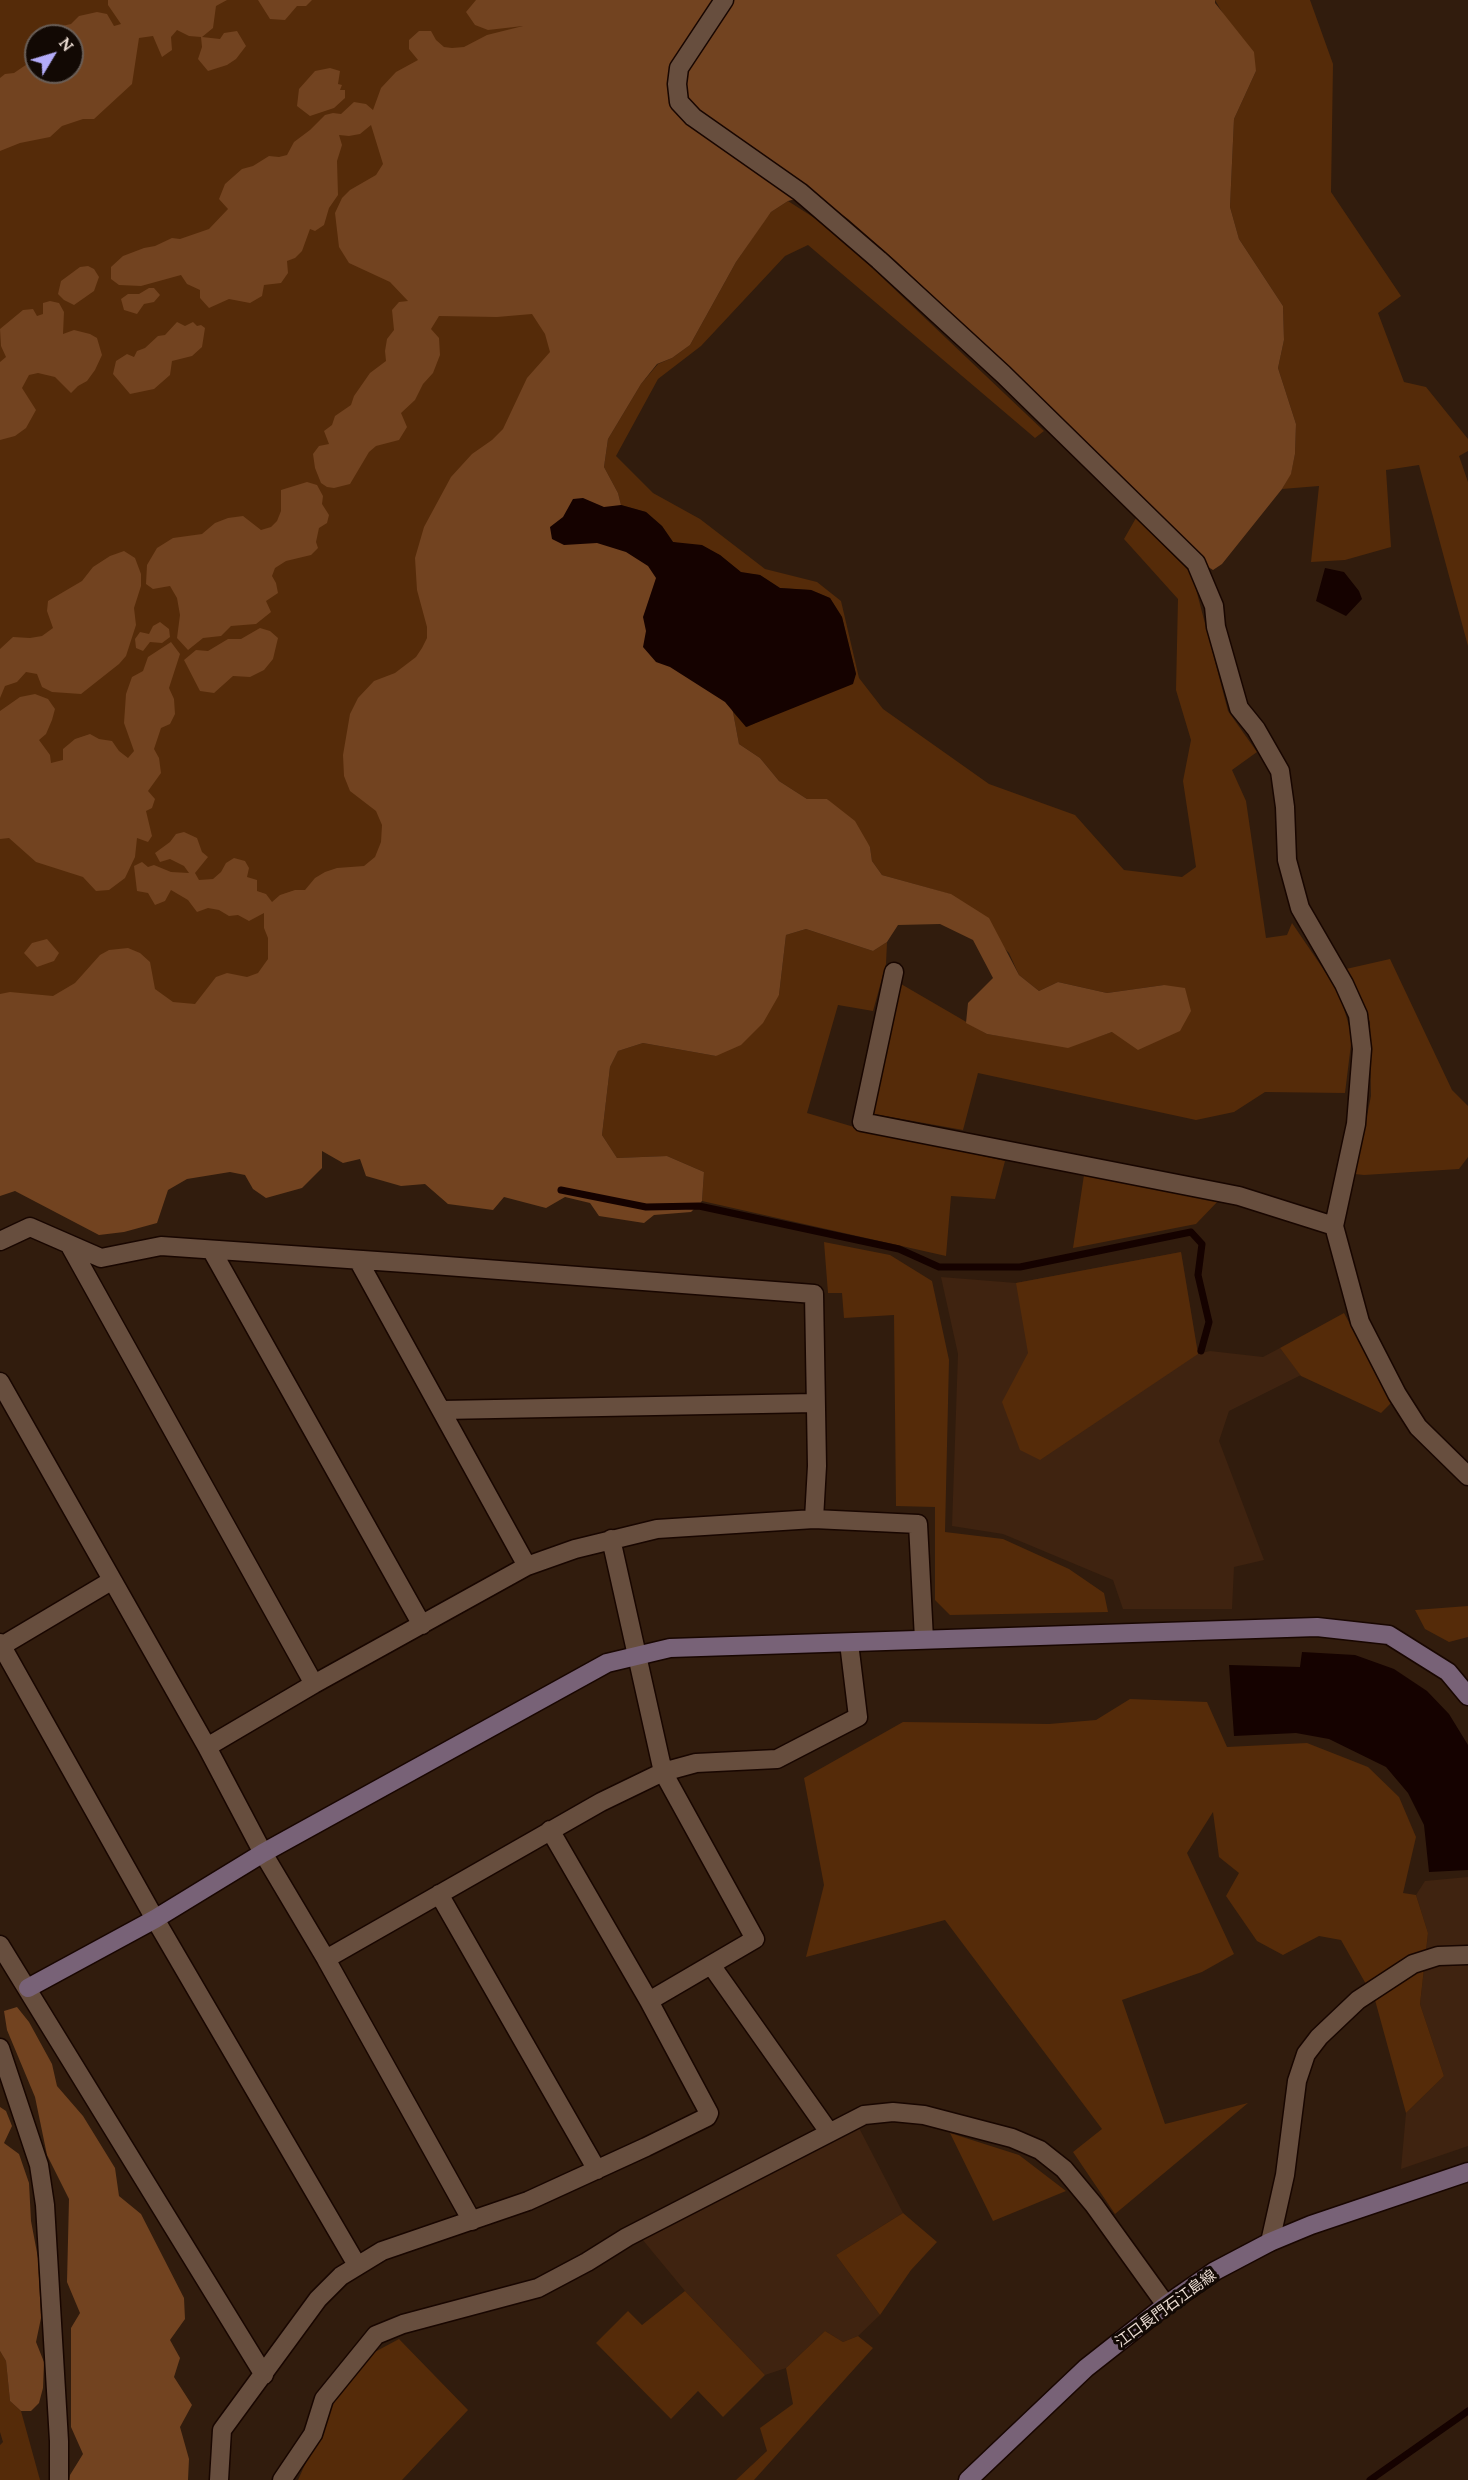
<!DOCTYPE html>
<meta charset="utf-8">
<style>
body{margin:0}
#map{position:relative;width:1468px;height:2480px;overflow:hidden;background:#311c0d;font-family:Lora,serif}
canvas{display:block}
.north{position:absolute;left:24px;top:24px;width:60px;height:60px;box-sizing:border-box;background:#120904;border:2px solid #695e57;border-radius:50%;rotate:52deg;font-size:16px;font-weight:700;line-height:24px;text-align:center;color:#ecddd3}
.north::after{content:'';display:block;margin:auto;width:21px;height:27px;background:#b4acf9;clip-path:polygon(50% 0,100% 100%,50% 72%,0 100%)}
</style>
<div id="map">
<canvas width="1468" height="2480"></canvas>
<div class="north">N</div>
</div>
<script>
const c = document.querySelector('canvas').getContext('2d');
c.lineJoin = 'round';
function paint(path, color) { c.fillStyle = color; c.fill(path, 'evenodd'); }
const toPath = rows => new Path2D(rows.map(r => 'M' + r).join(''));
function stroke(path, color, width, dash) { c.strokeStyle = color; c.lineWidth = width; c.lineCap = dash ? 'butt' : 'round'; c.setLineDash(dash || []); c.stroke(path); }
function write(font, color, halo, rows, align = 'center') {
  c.font = font + ' Lora,"Noto Sans JP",serif'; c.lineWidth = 6; c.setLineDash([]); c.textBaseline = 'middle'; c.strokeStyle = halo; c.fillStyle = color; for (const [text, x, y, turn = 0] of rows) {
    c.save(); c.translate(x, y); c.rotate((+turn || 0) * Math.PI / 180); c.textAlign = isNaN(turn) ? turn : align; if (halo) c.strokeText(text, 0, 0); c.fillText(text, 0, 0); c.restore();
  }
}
paint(toPath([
 [1181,1252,1198,1354,1210,1351,1263,1357,1280,1348,1301,1375,1229,1411,1219,1441,1264,1560,1234,1567,1232,1609,1123,1609,1113,1580,1003,1534,952,1526,958,1354,941,1277,1016,1283],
 [1468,1877,1468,2146,1401,2169,1406,2113,1444,2076,1420,2004,1428,1933,1416,1895,1425,1881],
 [858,2126,903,2213,836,2255,880,2315,858,2336,843,2342,825,2331,786,2368,765,2375,685,2291,642,2239]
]), '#3f2310');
paint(toPath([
 [0,0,671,0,630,203,323,999,0,1039],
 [36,36,72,36,72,72,36,72],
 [1215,0,1310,0,1333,64,1331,192,1401,296,1378,313,1404,382,1426,387,1468,439,1468,451,1459,456,1468,482,1468,646,1419,465,1386,470,1391,547,1345,560,1311,562,1319,486,1282,489,1291,473,1295,454,1296,424,1278,368,1284,340,1283,306,1239,239,1230,207,1234,119,1256,71],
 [788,201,830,228,1044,431,1035,438,808,245,785,256,701,346,658,379,616,456,653,493,700,519,765,569,817,582,841,601,859,678,883,709,989,784,1075,815,1124,870,1182,877,1196,867,1183,781,1191,740,1176,690,1178,599,1124,539,1136,518,1192,574,1228,711,1257,752,1232,770,1246,801,1266,938,1287,935,1292,923,1339,992,1352,1036,1345,1093,1265,1092,1234,1112,1196,1120,978,1073,963,1130,874,1114,890,1020,901,984,987,1034,1068,1047,1112,1032,1164,985,1107,993,1058,982,1039,991,1019,975,1009,953,950,894,882,875,872,861,870,847,827,799,807,799,779,781,760,758,739,744,733,712,747,727,856,674,842,617,830,598,811,590,780,588,760,575,741,573,720,555,673,542,662,526,646,512,621,505,618,493,604,467,608,439,641,384,658,364,672,358,690,345,736,262,764,221,771,212],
 [806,929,873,951,887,942,886,964,873,1011,838,1005,807,1113,854,1127,1005,1161,995,1199,951,1196,946,1256,702,1201,704,1172,667,1156,617,1158,602,1135,610,1067,618,1051,643,1043,716,1056,779,995,786,935],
 [1390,959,1452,1090,1468,1106,1468,1157,1459,1169,1364,1175,1355,1174,1371,1096,1370,1022,1346,969],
 [1084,1175,1220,1199,1196,1224,1073,1248],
 [824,1242,890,1255,932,1281,949,1360,945,1532,1003,1539,1069,1569,1104,1593,1108,1612,950,1615,935,1600,935,1507,896,1506,894,1315,844,1318,842,1293,828,1293],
 [1181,1252,1198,1354,1040,1460,1020,1450,1002,1402,1028,1353,1016,1283],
 [1344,1313,1392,1402,1381,1413,1301,1376,1280,1348],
 [1468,1606,1468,1637,1449,1642,1425,1629,1415,1610],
 [1130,1699,1207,1702,1227,1747,1307,1743,1368,1767,1399,1797,1416,1837,1403,1893,1416,1895,1428,1933,1420,2004,1444,2076,1406,2113,1375,2000,1341,1940,1319,1936,1283,1955,1257,1941,1226,1896,1239,1873,1219,1857,1213,1812,1187,1853,1234,1954,1202,1972,1122,2000,1165,2124,1248,2103,1115,2214,1073,2152,1102,2129,945,1920,806,1957,824,1885,804,1778,903,1722,1049,1724,1096,1720],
 [950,2133,1019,2155,1066,2191,993,2221],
 [903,2213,937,2242,911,2270,880,2315,836,2255],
 [685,2291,765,2375,723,2417,698,2391,671,2419,596,2343,628,2311,642,2325],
 [825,2331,843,2342,858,2336,873,2348,754,2480,736,2480,767,2451,760,2428,793,2404,786,2368],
 [399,2339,468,2410,402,2480,298,2480,334,2400,371,2354],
 [0,2351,6,2361,10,2401,21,2411,40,2480,0,2480,0,2445,3,2442,0,2432]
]), '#552b09');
paint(toPath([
 [108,0,227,0,216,6,213,28,202,37,220,39,224,33,237,31,246,46,236,59,227,65,208,71,198,59,202,47,201,37,189,36,177,30,171,37,172,50,162,57,153,36,139,38,132,84,94,119,83,119,62,126,50,137,20,143,0,151,0,78,5,74,14,73,36,58,36,72,72,72,72,36,50,36,57,27,71,24,79,16,97,12,107,14,114,26,121,24,108,5],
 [258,0,312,0,306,6,297,6,285,20,270,19],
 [476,0,1215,0,1215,3,1254,52,1256,71,1234,119,1230,207,1239,239,1283,306,1284,340,1278,368,1296,424,1295,454,1291,474,1282,489,1222,564,1213,570,1205,565,1050,408,896,261,848,219,827,204,799,198,788,201,771,212,736,262,690,345,672,358,657,364,641,384,608,439,604,467,618,493,621,505,617,514,725,686,733,712,739,744,760,758,779,781,807,799,827,799,855,821,870,847,872,861,882,875,951,894,989,918,1019,975,1039,991,1058,982,1107,993,1164,985,1185,988,1191,1011,1180,1031,1138,1050,1112,1032,1068,1048,987,1034,966,1023,968,1003,993,978,973,940,940,924,898,925,887,942,873,951,806,929,786,935,779,995,763,1023,741,1045,716,1056,643,1043,618,1051,610,1067,602,1135,617,1158,667,1156,704,1172,702,1201,691,1212,654,1215,644,1223,599,1216,590,1203,565,1197,546,1208,504,1197,493,1210,448,1204,425,1184,401,1186,366,1176,360,1159,343,1163,322,1151,322,1168,302,1188,266,1198,253,1189,245,1175,230,1172,187,1179,168,1190,157,1223,124,1232,99,1235,15,1191,0,1196,0,994,10,992,53,996,75,983,100,955,109,950,128,948,140,953,150,962,155,989,173,1002,195,1004,216,977,227,973,247,977,258,973,268,959,268,938,264,928,264,913,249,921,238,915,229,916,219,910,208,908,197,912,188,900,171,890,165,901,155,905,148,893,137,891,134,866,142,862,148,867,154,865,171,872,189,873,184,866,170,859,160,862,155,853,170,842,176,834,184,832,197,838,202,852,208,857,195,873,199,880,213,879,221,872,226,863,234,858,245,861,249,868,247,877,257,880,257,891,266,894,272,902,280,895,295,890,305,890,315,878,325,872,337,868,364,866,375,857,381,842,382,825,376,811,350,791,344,776,343,755,350,714,358,698,374,681,395,673,416,657,422,648,427,638,427,627,417,590,415,558,424,527,451,477,472,454,492,440,503,429,527,378,550,352,545,334,532,314,497,317,439,316,431,329,439,338,440,355,433,373,423,384,415,400,401,413,407,427,399,440,376,446,369,452,350,484,334,488,327,487,321,483,315,468,313,454,319,446,329,444,324,431,332,425,335,416,351,405,354,396,370,373,386,361,385,351,387,339,394,330,392,310,399,302,408,301,390,282,349,263,339,247,335,213,342,198,350,190,376,175,383,164,371,125,360,134,349,136,339,135,342,145,337,161,338,195,329,208,324,225,315,231,310,229,302,251,295,258,287,261,288,273,281,283,264,285,262,296,250,303,229,299,209,308,200,298,200,290,187,284,181,275,141,286,119,285,111,279,111,267,123,256,144,248,155,246,172,238,180,239,209,229,228,209,219,199,225,184,242,169,253,166,269,156,279,157,287,155,294,142,310,130,325,115,333,113,341,114,354,102,366,104,373,110,381,88,396,72,418,60,409,49,409,40,419,31,431,31,436,40,444,47,452,48,464,47,487,35,523,26,488,30,475,25,466,12],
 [330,68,340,71,338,84,342,85,340,90,345,90,345,98,334,108,310,116,297,106,299,89,315,71],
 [88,266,94,269,99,277,94,291,74,305,64,300,58,294,61,281,80,267],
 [149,288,154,288,160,295,154,302,144,304,137,314,124,310,121,299,128,294,139,294],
 [50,301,59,303,64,312,63,334,74,330,90,334,97,338,102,355,95,370,87,381,78,386,71,393,55,377,38,373,29,375,22,388,36,410,26,428,15,436,0,440,0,362,6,357,1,346,0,329,23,310,33,309,37,316,43,314,43,303],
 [177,322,185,326,193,322,197,326,201,325,205,328,202,347,192,356,172,361,170,375,154,389,130,394,113,374,116,361,127,354,134,357,137,351,145,348,158,336,165,335],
 [307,482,317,485,323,496,322,504,329,515,327,523,319,528,316,542,318,548,311,555,286,561,275,568,272,576,276,583,278,593,266,601,271,612,256,624,231,626,221,636,203,638,188,650,177,638,180,615,177,598,170,586,153,589,146,584,147,565,157,548,173,538,202,534,215,523,228,518,243,516,261,530,271,527,277,521,281,511,281,490],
 [124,551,135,558,141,574,141,586,134,608,136,625,126,656,119,664,81,694,52,692,42,687,37,674,26,672,17,682,5,686,0,698,0,649,13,637,30,638,42,636,53,628,47,611,48,601,82,581,93,567,110,556],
 [160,622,169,629,170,637,162,643,150,642,143,651,136,648,135,639,140,632,149,634,153,626],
 [260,628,270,631,278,638,273,659,264,670,250,677,233,676,214,693,200,691,184,660,196,650,208,651,228,639,241,639],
 [171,642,180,654,169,688,174,699,175,714,170,724,161,728,154,749,159,758,161,773,148,791,155,799,152,808,146,811,152,836,148,842,137,838,135,857,125,878,109,890,96,891,83,877,36,862,9,838,0,839,0,711,20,697,35,694,48,699,55,709,52,720,46,734,39,740,50,755,51,763,63,760,63,749,75,739,90,734,99,739,112,741,119,751,128,758,134,751,124,723,126,694,132,677,143,671,148,657],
 [47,939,59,953,54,961,37,967,24,953,32,943],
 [17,2007,29,2022,52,2064,57,2086,83,2116,115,2168,119,2196,141,2214,184,2298,185,2319,170,2340,180,2358,174,2377,192,2405,180,2427,189,2459,188,2480,69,2480,70,2475,83,2454,71,2427,71,2328,80,2313,67,2282,69,2199,47,2155,35,2097,7,2030,4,2011],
 [0,2107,6,2111,12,2126,4,2143,19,2154,29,2183,31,2221,38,2258,41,2318,36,2342,44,2362,43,2388,39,2403,31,2411,21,2411,10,2401,6,2361,0,2351]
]), '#724320');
paint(toPath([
 [583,498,604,507,621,505,646,512,662,526,673,542,702,545,720,555,741,572,760,575,780,588,811,590,830,598,842,617,856,674,853,684,746,727,725,702,670,667,656,662,643,647,646,631,643,617,656,578,648,566,626,552,597,543,564,545,552,539,550,527,563,517,573,499],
 [1325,568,1344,572,1359,591,1362,599,1346,616,1316,601],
 [1302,1652,1355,1655,1394,1669,1427,1691,1449,1714,1468,1745,1468,1870,1429,1872,1424,1825,1408,1793,1386,1767,1329,1739,1296,1733,1234,1736,1229,1665,1300,1667]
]), '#150200');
stroke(toPath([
 [561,1190,646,1207,699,1206,899,1249,939,1267,1020,1267,1191,1232,1202,1244,1198,1275,1209,1322,1201,1351],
 [1370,2480,1468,2411]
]), '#150200', 7);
const street = toPath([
 [724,0,679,68,677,84,679,102,693,117,800,192,879,260,1003,374,1196,563,1214,606,1216,627,1239,708,1256,729,1280,771,1285,807,1287,860,1300,908,1344,984,1358,1015,1362,1049,1356,1124,1334,1226,1360,1322,1397,1394,1418,1427,1468,1476],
 [894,972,862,1122,1239,1196,1334,1226],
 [0,1241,30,1227,101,1258,161,1246,420,1264,814,1294,817,1466,814,1519],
 [69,1244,314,1684],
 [212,1251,422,1625],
 [358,1260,527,1566],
 [0,1382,207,1747,263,1853,326,1959,472,2221],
 [442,1410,815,1403],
 [611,1539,663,1772,755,1939,649,2001],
 [0,1643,155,1919,357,2265],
 [0,1647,111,1581],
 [207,1747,314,1684,527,1566,575,1549,657,1529,814,1519,918,1524,924,1639],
 [439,1894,597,2170],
 [0,1945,264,2375],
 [326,1959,601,1802,663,1772,696,1763,777,1759,858,1717,849,1643],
 [711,1965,829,2132],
 [0,2048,39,2165,45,2205,59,2441,59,2480],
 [1270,2242,1285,2175,1297,2081,1306,2054,1319,2037,1358,2000,1413,1964,1438,1956,1468,1955],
 [219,2480,222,2430,318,2299,341,2276,382,2251,528,2201,646,2147,707,2117,709,2113,649,2001,550,1830],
 [282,2480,313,2434,324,2399,376,2335,403,2324,538,2288,587,2262,627,2237,864,2115,893,2112,924,2115,1012,2138,1040,2150,1064,2169,1094,2205,1166,2305]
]);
const secondary = toPath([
 [28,1988,155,1919,263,1853,607,1663,670,1648,1317,1627,1389,1635,1448,1672,1468,1696],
 [968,2480,1086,2368,1166,2305,1215,2271,1270,2242,1311,2225,1468,2172]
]);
stroke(street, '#180600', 21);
stroke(secondary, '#180600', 21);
stroke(street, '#674e3e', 18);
stroke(secondary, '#786277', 18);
write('15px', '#ecddd3', '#120904', [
 ["江口長門石江島線",1166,2309,-36]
]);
</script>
